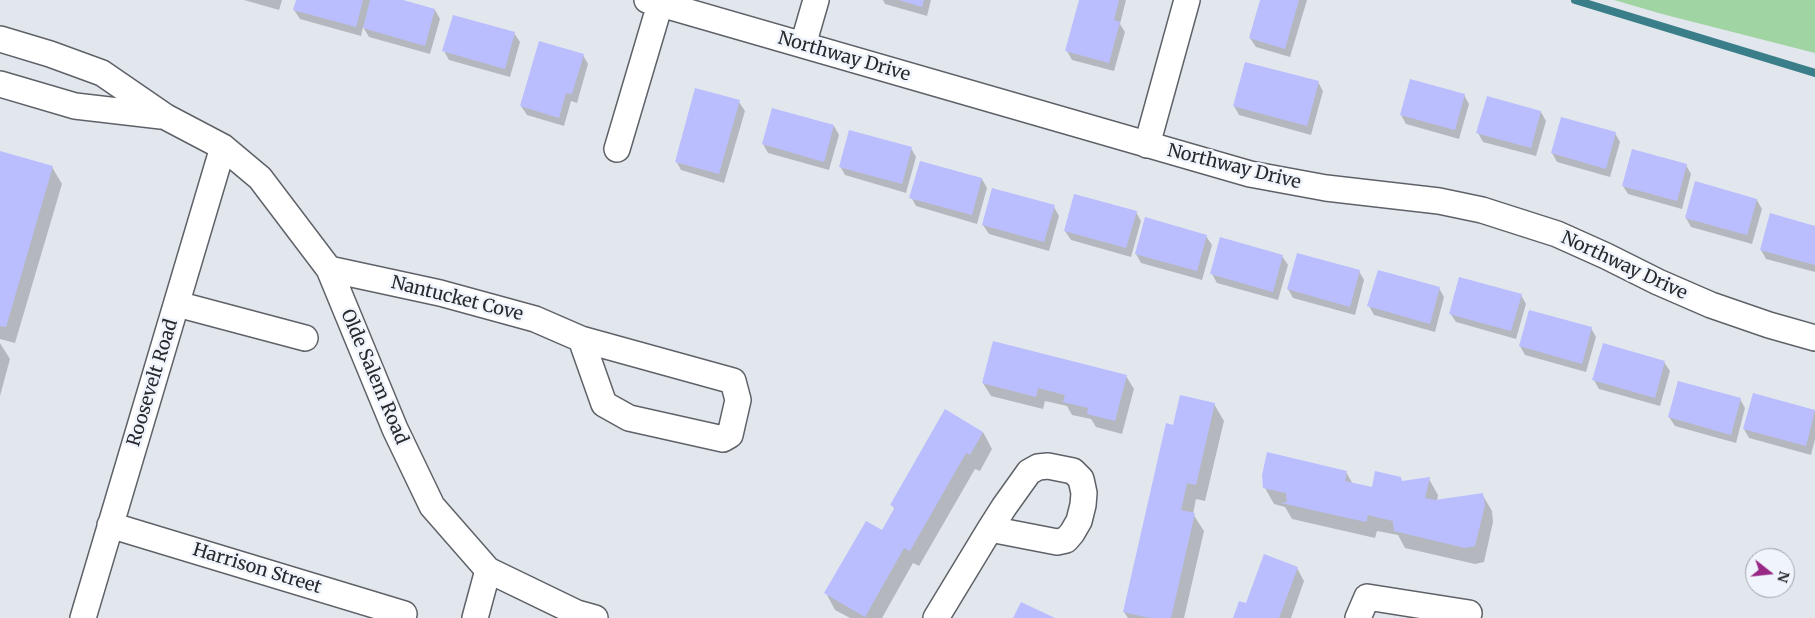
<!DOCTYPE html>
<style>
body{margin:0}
#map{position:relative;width:1815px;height:618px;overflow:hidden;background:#e2e7ee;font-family:Merriweather,serif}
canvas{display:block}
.north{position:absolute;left:1745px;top:548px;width:50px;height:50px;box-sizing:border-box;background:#f0f4fc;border:1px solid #a0a3a9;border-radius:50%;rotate:106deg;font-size:14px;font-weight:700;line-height:20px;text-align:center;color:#28292c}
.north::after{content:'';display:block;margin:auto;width:18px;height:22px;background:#982886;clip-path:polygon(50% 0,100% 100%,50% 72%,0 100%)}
</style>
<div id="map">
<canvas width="1815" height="618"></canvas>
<div class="north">N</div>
</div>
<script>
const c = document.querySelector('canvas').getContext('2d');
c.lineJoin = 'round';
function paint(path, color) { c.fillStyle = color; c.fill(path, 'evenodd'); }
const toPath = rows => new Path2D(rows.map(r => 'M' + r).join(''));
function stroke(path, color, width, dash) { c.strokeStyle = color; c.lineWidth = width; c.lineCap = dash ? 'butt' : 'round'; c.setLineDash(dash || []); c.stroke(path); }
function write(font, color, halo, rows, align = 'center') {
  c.font = font + ' Merriweather,serif'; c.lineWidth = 5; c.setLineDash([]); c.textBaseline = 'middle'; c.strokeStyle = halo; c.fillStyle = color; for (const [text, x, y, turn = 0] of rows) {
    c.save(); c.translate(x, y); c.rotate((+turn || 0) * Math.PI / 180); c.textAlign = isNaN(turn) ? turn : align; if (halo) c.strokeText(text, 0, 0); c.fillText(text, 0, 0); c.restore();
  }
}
paint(toPath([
 [1614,0,1815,0,1815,53,1662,14]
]), '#a0d5a3');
paint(toPath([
 [244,0,282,0,279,10],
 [297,0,370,0,371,2,372,0,398,0,435,10,440,19,430,54,369,37,363,27,361,36,300,19,294,10],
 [883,0,931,0,927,16,885,4],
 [1080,0,1126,0,1120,24,1125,32,1114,71,1072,60,1067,51],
 [1261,0,1307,0,1290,57,1256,47,1250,38],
 [514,33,520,42,510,77,449,60,444,51],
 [583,55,588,64,577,103,571,101,564,126,527,115,521,106],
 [1245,63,1318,82,1323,91,1311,135,1239,115,1234,106],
 [1464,95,1469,104,1459,139,1406,124,1401,115],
 [739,102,745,111,724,183,681,170,676,161],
 [1541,112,1546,121,1536,156,1483,142,1478,133],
 [834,126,839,135,829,170,768,153,763,144],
 [1615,133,1620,142,1610,177,1557,162,1552,153],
 [911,148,916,157,906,193,845,175,840,166],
 [0,152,52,167,62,184,15,343,0,339],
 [1686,165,1691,174,1682,209,1628,194,1623,186],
 [982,179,987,188,977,224,916,206,911,197],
 [1757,200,1762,209,1752,244,1691,227,1686,218],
 [1054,207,1059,216,1049,251,989,234,983,225],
 [1136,212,1141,221,1131,257,1071,240,1065,231],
 [1815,227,1815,272,1766,259,1761,250],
 [1206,236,1212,245,1202,280,1141,263,1136,254],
 [1282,256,1288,265,1278,300,1217,283,1212,274],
 [1359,271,1364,280,1355,315,1293,298,1288,289],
 [1439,288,1444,297,1435,332,1374,315,1369,306],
 [1521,295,1526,304,1516,339,1456,322,1450,313],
 [1591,328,1596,337,1586,372,1525,355,1520,346],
 [0,343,10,359,0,396],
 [1664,362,1670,371,1660,406,1599,389,1594,380],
 [1126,376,1134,389,1122,434,1096,427,1091,419,1072,415,1067,406,1045,401,1043,409,991,396,983,383],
 [1754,394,1815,411,1815,439,1811,455,1749,438,1744,429],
 [1740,399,1745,408,1736,443,1675,426,1669,417],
 [1214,404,1224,421,1205,501,1196,499,1193,514,1204,531,1184,618,1128,618,1124,612,1174,426],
 [983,432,992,449,980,471,975,469,919,566,913,563,882,618,850,618,835,610,826,593,883,531,895,510,892,505],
 [1346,472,1353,484,1373,489,1429,479,1438,495,1437,501,1482,494,1492,511,1493,522,1484,562,1475,564,1405,548,1398,535,1377,531,1375,538,1292,519,1285,507,1274,504,1265,488],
 [1297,568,1304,581,1291,618,1234,618,1246,605]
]), '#0003');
stroke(toPath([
 [1575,0,1815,73]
]), '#3a7e89', 8);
paint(toPath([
 [296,0,363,0,356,27,293,10],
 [370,0,403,0,435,9,425,46,363,28],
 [899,0,924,0,922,7],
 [1079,0,1119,0,1114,20,1120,22,1109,63,1065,51],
 [1260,0,1299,0,1285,49,1249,38],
 [453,15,515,32,505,69,442,51],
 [539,41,584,54,572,94,566,93,559,118,520,106],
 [1245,62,1319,81,1307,126,1233,106],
 [1410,79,1465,94,1455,130,1400,115],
 [695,88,740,100,719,174,675,162],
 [1487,96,1541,111,1531,148,1476,133],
 [772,108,834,125,824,162,762,144],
 [1561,117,1616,132,1606,169,1551,153],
 [849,130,912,147,902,184,839,167],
 [1632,149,1687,164,1677,201,1622,186],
 [0,151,53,166,6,327,0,326],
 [920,161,982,178,972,215,909,198],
 [1695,181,1757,199,1747,235,1685,218],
 [992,188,1055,205,1044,242,982,225],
 [1074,194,1137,211,1126,248,1064,231],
 [1770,213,1815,226,1815,265,1760,250],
 [1145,217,1207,235,1197,271,1135,254],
 [1220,237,1283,255,1273,292,1210,274],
 [1297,253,1360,270,1350,307,1287,289],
 [1378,270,1440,287,1430,324,1367,306],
 [1459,277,1522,294,1511,331,1449,314],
 [1529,310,1592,327,1582,364,1519,346],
 [993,341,1127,375,1115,421,1087,414,1088,408,1063,402,1065,395,1038,388,1036,397,982,383],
 [1603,343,1665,361,1655,398,1592,380],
 [1678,381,1741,398,1731,435,1668,417],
 [1753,393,1815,410,1806,446,1743,429],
 [1180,395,1215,403,1196,485,1187,483,1181,510,1195,513,1171,618,1150,618,1123,612,1166,423,1173,425],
 [945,409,983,432,970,455,966,453,910,551,904,548,865,617,824,593,866,521,882,530,895,507,890,505],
 [1267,452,1347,471,1345,481,1372,487,1375,471,1401,477,1402,481,1430,477,1425,498,1435,500,1483,493,1485,505,1475,546,1465,548,1394,531,1393,521,1368,515,1366,522,1281,503,1287,502,1286,493,1263,488,1262,475],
 [1264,554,1298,567,1279,618,1233,618,1239,601,1246,603],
 [1021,602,1055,618,1013,618]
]), '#babdfe');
const minor = toPath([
 [647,0,1250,174,1326,188,1439,201,1482,210,1557,234,1606,256,1658,282,1711,305,1769,325,1815,338],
 [0,39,50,54,102,73,166,117,223,147,260,178,329,269,395,429,432,506,488,570,577,613,595,618],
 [803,45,816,0],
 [0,84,75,106,161,116],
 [1147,145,1187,0],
 [617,149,660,4],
 [329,269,440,293,535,319,581,339,733,381,738,400,730,435,723,439,629,418,604,404,581,339],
 [177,304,305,338],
 [110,525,404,614],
 [83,618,223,147],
 [475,618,488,570],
 [936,618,990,529,1004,507,1029,472,1038,467,1048,466,1073,471,1081,479,1084,493,1083,505,1079,521,1072,533,1066,540,1057,542,990,529],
 [1358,618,1367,597,1469,613]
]);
stroke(minor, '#5e6268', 28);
stroke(minor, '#fff', 25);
write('18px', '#28292c', '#f0f4fc', [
 ["Northway Drive",844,57,16],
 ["Northway Drive",1234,167,14],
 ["Northway Drive",1624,266,25],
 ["Nantucket Cove",457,299,14],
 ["Olde Salem Road",374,377,67],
 ["Roosevelt Road",153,383,-73],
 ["Harrison Street",257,569,17]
]);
</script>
